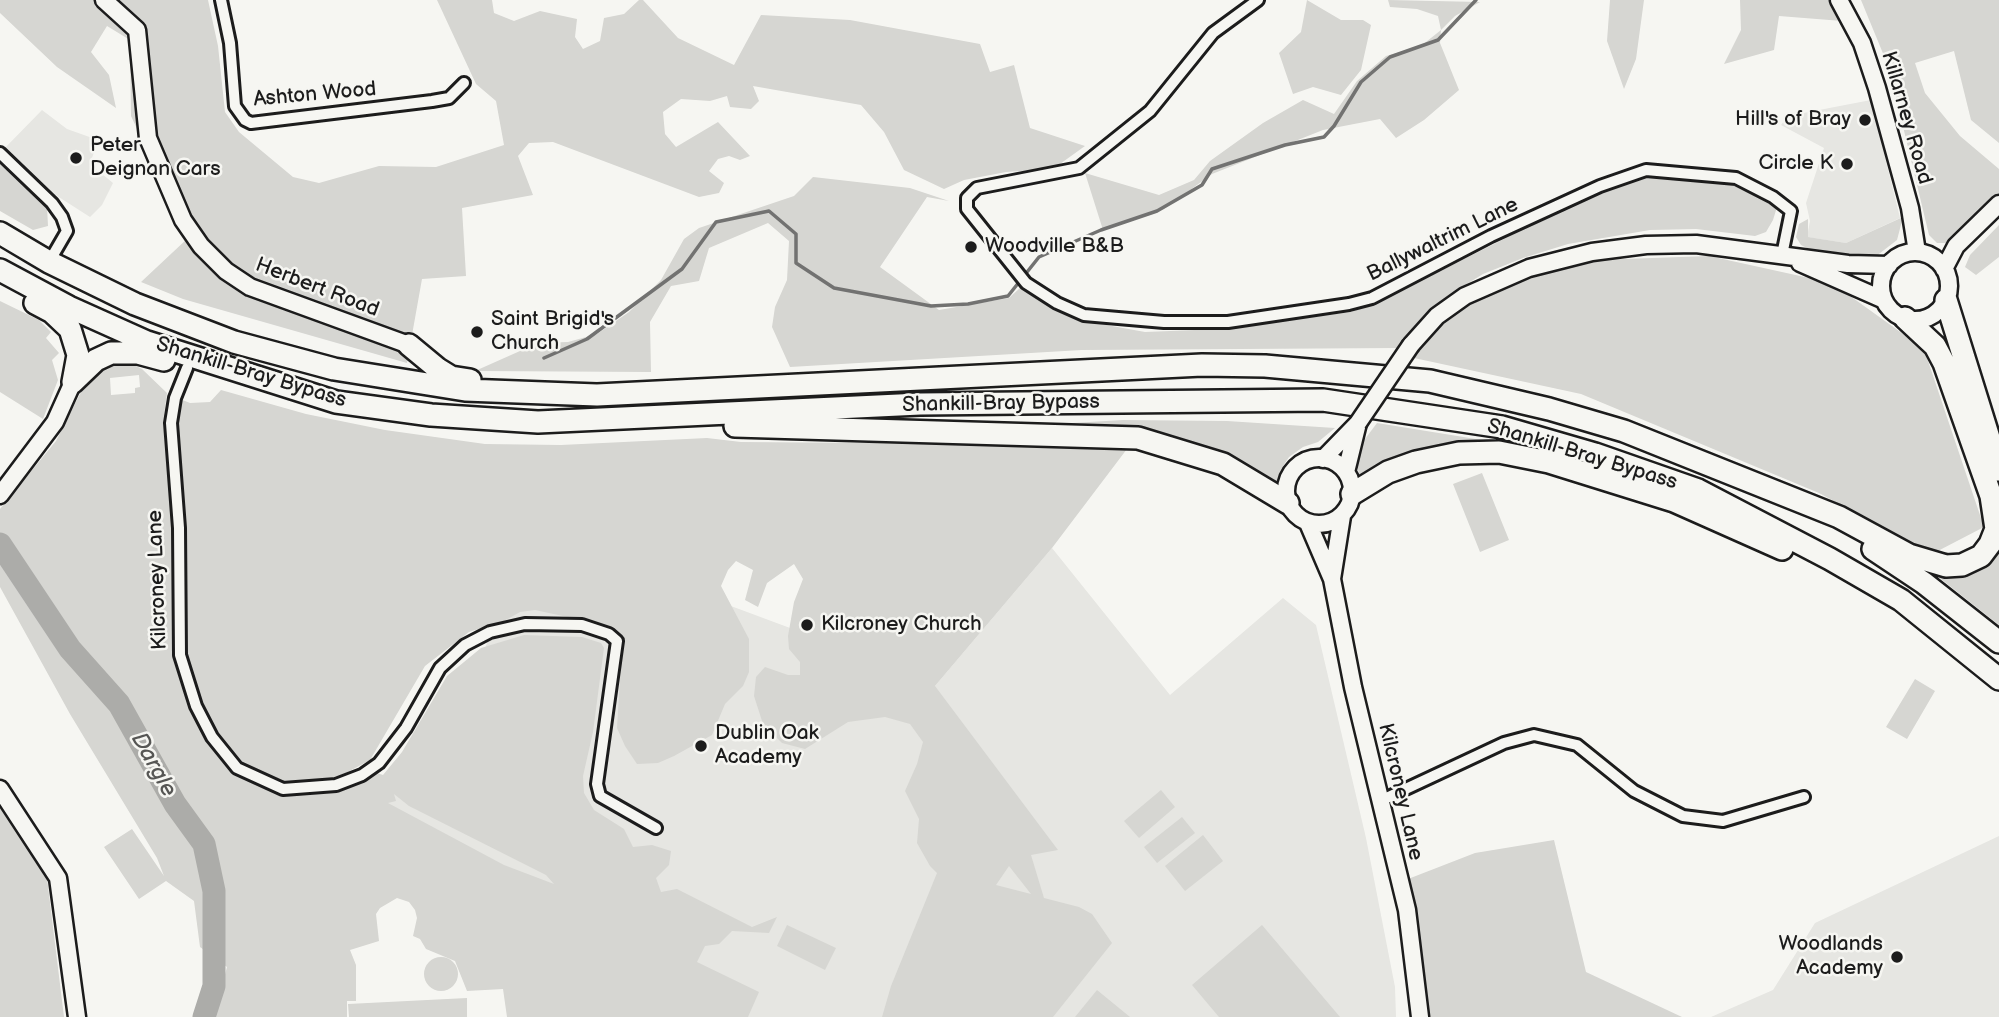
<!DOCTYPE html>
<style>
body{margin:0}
canvas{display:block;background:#f6f6f2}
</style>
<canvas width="1999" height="1017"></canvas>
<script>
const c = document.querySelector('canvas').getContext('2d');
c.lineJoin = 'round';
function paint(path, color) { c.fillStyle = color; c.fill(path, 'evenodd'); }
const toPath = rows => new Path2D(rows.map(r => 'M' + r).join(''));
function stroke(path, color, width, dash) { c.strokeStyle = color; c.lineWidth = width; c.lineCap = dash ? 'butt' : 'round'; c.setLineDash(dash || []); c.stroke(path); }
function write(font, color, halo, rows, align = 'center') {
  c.font = font + ' "Balsamiq Sans",sans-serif'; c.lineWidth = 5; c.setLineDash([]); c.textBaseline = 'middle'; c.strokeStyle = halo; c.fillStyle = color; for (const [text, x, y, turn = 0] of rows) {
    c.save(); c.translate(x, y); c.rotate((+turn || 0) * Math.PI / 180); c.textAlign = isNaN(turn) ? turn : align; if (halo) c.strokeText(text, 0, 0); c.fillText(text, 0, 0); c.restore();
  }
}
paint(toPath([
 [1871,100,1900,218,1846,243,1807,237,1810,221,1806,203,1824,148,1781,125,1788,116],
 [42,110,67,129,98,140,90,164,113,183,102,205,90,217,40,185,2,151],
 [524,529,911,673,935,686,1052,548,1170,695,1283,598,1316,625,1366,838,1395,987,1396,1017,646,1017,381,807,483,655],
 [1999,836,1999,1017,1711,1017,1773,990,1815,923]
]), '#e6e6e2');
paint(toPath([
 [0,0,208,0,218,46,225,112,239,132,293,177,319,183,379,166,436,167,504,145,496,101,476,84,437,0,492,0,494,13,514,21,540,11,577,19,575,37,583,49,600,41,604,18,624,14,639,0,643,0,678,38,734,65,761,15,850,20,980,44,990,72,1014,65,1030,128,1085,146,1053,169,1006,172,964,180,944,189,904,170,884,132,861,105,753,86,759,101,751,109,730,107,727,96,710,101,681,99,663,112,665,134,676,147,718,122,750,156,740,160,729,156,718,159,709,171,724,183,719,193,699,197,553,142,529,143,518,156,533,195,462,208,466,276,422,279,407,363,183,299,141,282,188,238,152,131,138,131,131,116,130,40,107,26,91,52,109,75,116,108,57,67,0,13],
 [1307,0,1341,20,1363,20,1371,25,1361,70,1341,95,1313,87,1293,94,1279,53,1301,32],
 [1388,0,1480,2,1455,16,1441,30,1440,43,1459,90,1424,120,1396,138,1380,119,1323,130,1212,174,1164,209,1103,230,1085,173,1159,195,1194,180,1210,161,1263,123,1303,100,1334,114,1357,81,1386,56,1421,46,1441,30,1438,16,1417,9,1390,7],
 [1610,0,1644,0,1636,59,1624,89,1607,41],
 [1740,0,1829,0,1842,21,1779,16,1774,50,1724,64,1741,30],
 [1861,0,1999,0,1999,143,1971,120,1954,51,1915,63,1925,93,1960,136,1999,169,1999,195,1950,243,1937,243,1929,235,1889,68],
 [0,163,47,207,48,226,33,230,0,211],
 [1664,175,1725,182,1760,196,1777,207,1773,220,1766,232,1755,236,1696,229,1650,230,1568,244,1523,258,1483,274,1457,290,1435,307,1398,348,1082,350,790,367,772,327,775,307,787,280,789,241,768,223,709,248,699,281,671,286,650,322,651,372,475,371,538,343,568,342,597,334,629,312,661,280,684,239,699,228,794,196,813,177,910,188,949,201,927,197,880,267,939,310,1009,298,1020,288,1054,310,1079,320,1145,332,1220,329,1351,312,1442,270,1596,193,1642,178],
 [1903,217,1897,240,1875,257,1809,249,1801,245,1796,237,1799,224,1808,219,1808,237,1846,243],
 [1999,225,1999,257,1976,275,1965,267,1970,255],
 [1709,256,1832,283,1924,349,1984,527,1932,554,1819,493,1581,394,1414,358,1432,333,1489,290,1595,260],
 [0,301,39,320,51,332,46,338,59,353,52,360,58,380,43,419,0,392],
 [119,363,130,363,142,369,167,393,163,422,173,514,175,567,179,465,176,422,180,399,190,403,210,402,221,390,306,414,385,430,485,444,561,445,707,438,741,442,1130,445,1052,548,935,686,1058,850,1031,855,1044,898,1079,907,1092,914,1112,943,1053,1017,882,1017,891,986,937,873,930,866,917,843,919,819,905,791,917,764,923,742,910,724,885,717,848,722,805,749,782,743,763,724,754,696,756,677,765,667,788,675,800,675,800,662,789,649,788,636,794,602,803,579,794,564,767,583,758,607,745,600,753,570,736,561,728,570,721,586,749,639,749,672,743,686,725,704,712,735,674,756,658,763,637,764,625,746,617,728,622,645,614,627,535,610,520,612,504,621,469,632,425,666,370,760,346,773,325,780,294,784,336,789,377,773,383,775,402,752,447,676,481,648,524,635,582,637,601,643,604,648,593,732,583,776,584,793,594,810,624,829,633,847,652,845,671,851,669,865,656,878,661,892,677,889,752,927,777,917,769,933,732,931,719,944,705,946,697,962,759,992,748,1017,507,1017,503,989,467,991,455,961,426,949,420,939,413,936,417,918,415,910,409,902,397,898,380,908,376,914,379,941,350,950,356,965,356,1001,347,1001,347,1017,214,1017,227,967,200,947,194,901,166,881,139,899,104,847,132,829,164,876,157,858,70,714,0,587,0,509,56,441,82,390,94,375],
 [139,375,140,387,135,388,135,393,111,395,110,378],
 [394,794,409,806,546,875,554,884,504,865,388,803,396,801],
 [1009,866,1031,894,996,885],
 [1123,420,1227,421,1335,428,1318,442,1303,447,1289,457,1281,469,1275,488,1234,459,1207,447,1127,427,1072,423],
 [1377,423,1519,446,1360,478,1356,461,1359,447],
 [1482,473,1509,540,1480,552,1453,484],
 [1999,535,1999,625,1932,572],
 [1915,679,1935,691,1907,739,1886,727],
 [1161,790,1175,807,1139,838,1124,821],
 [0,807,47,878,64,1017,0,1017],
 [1182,817,1195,833,1157,863,1144,847],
 [1203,835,1223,861,1185,891,1165,866],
 [1554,840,1586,972,1682,1017,1430,1017,1408,879,1475,853],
 [787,925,836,948,825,970,777,946],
 [1262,925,1340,1017,1219,1017,1192,985],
 '424 974a17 17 0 1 1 34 0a17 17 0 1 1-34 0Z',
 [1097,990,1130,1017,1075,1017],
 [467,998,467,1017,349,1017,348,1004]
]), '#d6d6d2');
stroke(toPath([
 [544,358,587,339,682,269,716,222,769,211,796,234,796,263,834,288,931,306,968,304,1008,296,1039,257,1101,230,1157,211,1202,185,1212,169,1285,145,1324,137,1334,126,1361,82,1390,57,1438,40,1476,0]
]), '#727271', 3.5);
stroke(toPath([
 [0,544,70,649,119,704,175,804,204,844,214,891,214,986,204,1017]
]), '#acaca9', 23);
const street = toPath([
 [221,0,230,43,235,106,245,120,251,123,432,101,449,98,464,83],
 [1258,0,1213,33,1150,111,1079,168,977,188,967,198,967,209,1026,283,1057,303,1084,315,1164,322,1228,322,1349,304,1372,298,1491,236,1600,186,1646,170,1736,178,1773,197,1791,211,1782,255],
 [0,153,52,203,62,217,67,231,49,262],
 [187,368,175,398,171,423,179,528,180,655,196,706,212,737,237,768,283,789,336,785,362,775,379,763,406,728,440,668,465,645,490,632,525,624,582,625,609,634,617,641,597,784,600,796,656,828],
 [1380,801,1504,743,1534,735,1577,745,1634,791,1683,816,1723,821,1804,797]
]);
const secondary = toPath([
 [104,0,137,30,148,138,183,220,201,246,226,271,250,287,409,345],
 [1839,0,1862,43,1877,88,1910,208,1917,252],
 '1881 286a34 34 0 1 1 68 0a34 34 0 1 1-68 0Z',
 [1800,263,1884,300],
 [1944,269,1956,246,1999,204],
 [1411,345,1437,316,1465,296,1529,268,1592,252,1646,245,1696,244,1848,264,1889,265],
 '1286 491a33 33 0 1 1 66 0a33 33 0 1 1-66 0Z',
 [1323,459,1358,423],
 [1346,472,1358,423],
 [0,495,55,422,73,382],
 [1308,523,1332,579,1353,687,1407,910,1420,1017],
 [1332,579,1342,516],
 [0,789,58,878,77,1017]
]);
const highway = toPath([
 [0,233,49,262,135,304,234,342,334,369,465,390,597,395,1202,365,1265,366,1430,381,1549,409,1624,431,1839,517,1909,555,1946,566,1962,565,1981,556,1990,544,1996,529,1991,496,1944,363,1935,346,1905,318],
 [0,270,69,307,147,342,336,402,431,415,538,422,920,404,1323,400,1502,427,1595,454,1698,490,1830,559,1901,600,1999,679],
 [1946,300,1999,470],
 [35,303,52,312,70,329,78,355,73,382],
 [409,345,438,369,451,377,470,380],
 [73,382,96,360,111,353,138,353,164,360],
 [735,426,1138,438,1223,464,1288,503],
 [1352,494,1388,472,1416,462,1459,453,1499,452,1549,462,1674,501,1782,549],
 [1873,549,1924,583,1999,642]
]);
stroke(street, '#1c1c1c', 16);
stroke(secondary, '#1c1c1c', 21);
stroke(highway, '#1c1c1c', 26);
stroke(street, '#f6f6f2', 10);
stroke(secondary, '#f6f6f2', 16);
stroke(highway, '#f6f6f2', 21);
const secondaryBridge = toPath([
 [1358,423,1411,345]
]);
stroke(secondaryBridge, '#1c1c1c', 21, []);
stroke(secondaryBridge, '#f6f6f2', 16);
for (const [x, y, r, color] of [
 [1865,120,7,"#1c1c1c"],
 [76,158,7,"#1c1c1c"],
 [1847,164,7,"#1c1c1c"],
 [971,247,7,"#1c1c1c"],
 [477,332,7,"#1c1c1c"],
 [807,625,7,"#1c1c1c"],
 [701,746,7,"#1c1c1c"],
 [1897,957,7,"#1c1c1c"]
]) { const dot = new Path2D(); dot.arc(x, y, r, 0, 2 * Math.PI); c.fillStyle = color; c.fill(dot); stroke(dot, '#f6f6f2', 2.5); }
write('21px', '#1c1c1c', '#f6f6f2', [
 ["Ashton Wood",315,95,-5],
 ["Killarney Road",1906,118,74],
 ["Ballywaltrim Lane",1443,240,-26],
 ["Herbert Road",317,288,21],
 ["Shankill-Bray Bypass",251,373,17],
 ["Shankill-Bray Bypass",1001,404,-1],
 ["Shankill-Bray Bypass",1582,455,17],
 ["Kilcroney Lane",158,580,-92],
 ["Kilcroney Lane",1400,792,77]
]);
write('21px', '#1c1c1c', '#f6f6f2', [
 ["Hill's of Bray",1851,120,"right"],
 ["Peter",90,146],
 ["Deignan Cars",90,170],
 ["Circle K",1833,164,"right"],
 ["Woodville B&B",985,247],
 ["Saint Brigid's",491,320],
 ["Church",491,344],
 ["Kilcroney Church",821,625],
 ["Dublin Oak",715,734],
 ["Academy",715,758],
 ["Woodlands",1883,945,"right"],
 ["Academy",1883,969,"right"]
], 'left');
write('italic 23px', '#565654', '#f6f6f2', [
 ["Dargle",153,765,61]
]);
</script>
